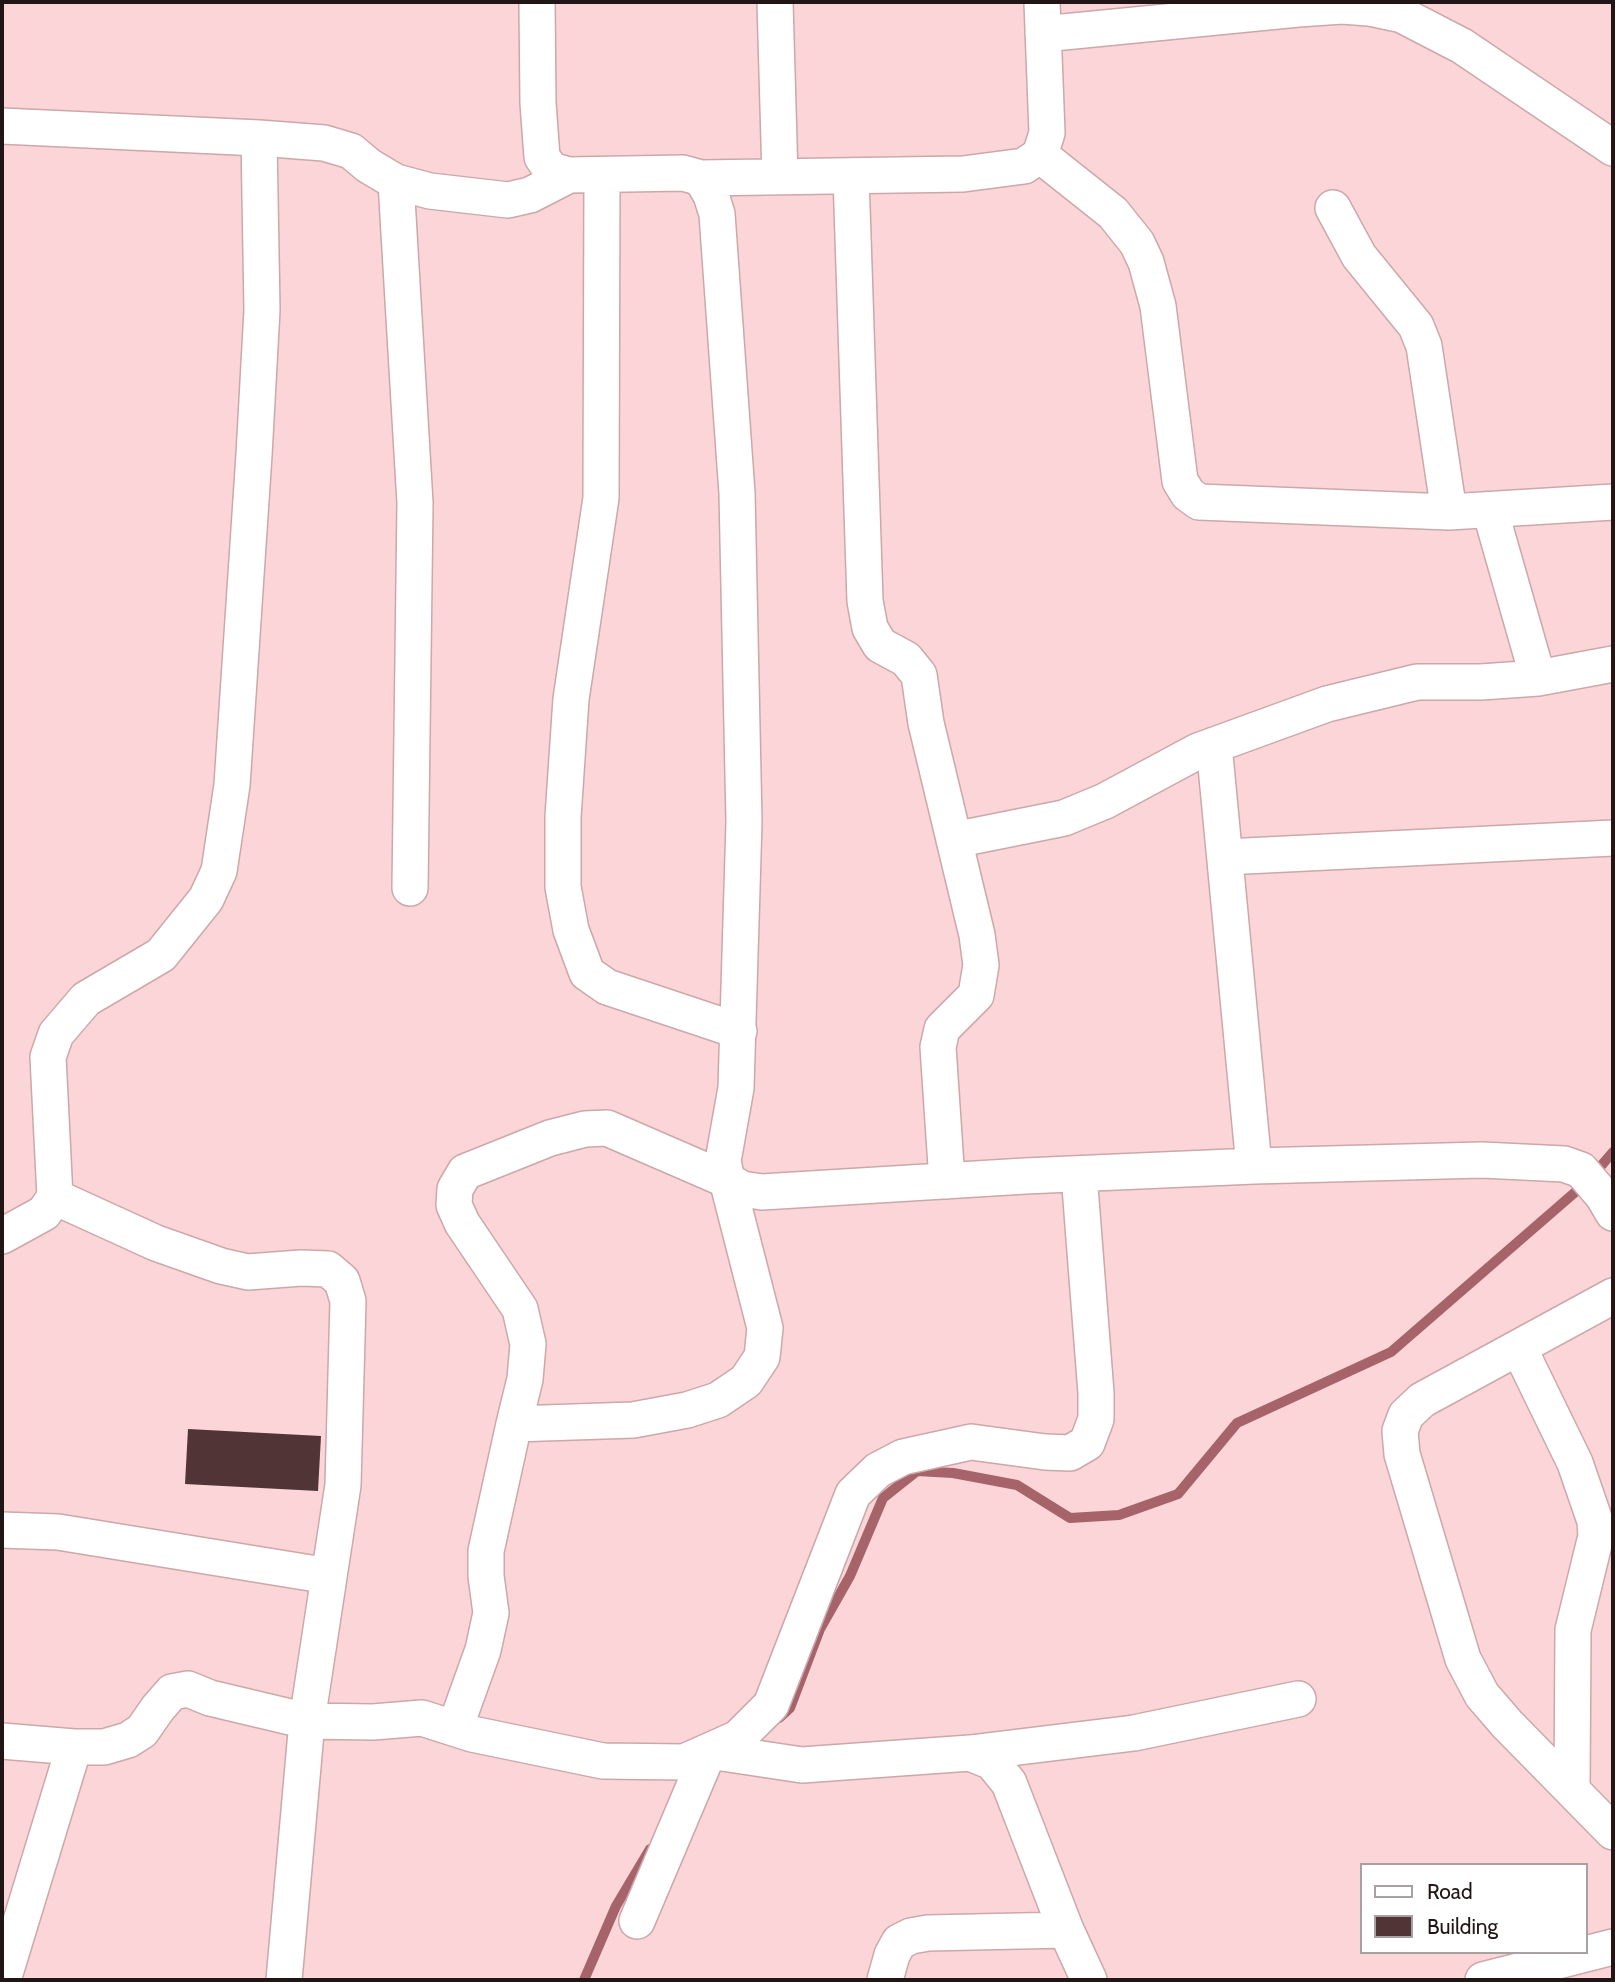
<!DOCTYPE html>
<style>
body{margin:0}
#map{position:relative;width:1615px;height:1982px;overflow:hidden;background:#fbd5d7;font-family:Cabin,sans-serif}
canvas{display:block}
.frame{position:absolute;inset:0;border:4px solid #221516;pointer-events:none}
.legend{position:absolute;left:1360px;top:1863px;width:228px;height:91px;box-sizing:border-box;background:#fff;border:2px solid #a7a1a2;margin:0;padding:9px 12px;list-style:none;font-size:21px;color:#221516}
.legend li{display:flex;align-items:center;gap:14px;height:35px}
.legend b{width:35px;border:2px solid #a7a1a2}
</style>
<div id="map">
<canvas width="1615" height="1982"></canvas>
<div class="frame"></div>
<ul class="legend">
<li><b style="height:9px;background:#fff"></b>Road</li>
<li><b style="height:19px;background:#513436"></b>Building</li>
</ul>
</div>
<script>
const c = document.querySelector('canvas').getContext('2d');
c.lineJoin = 'round';
const toPath = rows => new Path2D(rows.map(r => 'M' + r).join(''));
function stroke(path, color, width, dash) { c.strokeStyle = color; c.lineWidth = width; c.lineCap = dash ? 'butt' : 'round'; c.setLineDash(dash || []); c.stroke(path); }
function paint(path, color) { c.fillStyle = color; c.fill(path, 'evenodd'); }
stroke(toPath([
 [779,1718,790,1708,820,1629,850,1576,883,1498,917,1471,953,1473,1017,1485,1070,1518,1119,1515,1178,1494,1237,1423,1391,1352,1588,1181,1613,1152],
 [584,1980,616,1906,650,1849]
]), '#a6636a', 10);
paint(toPath([
 [188,1429,321,1436,318,1491,185,1484]
]), '#513436');
const minor = toPath([
 [537,2,538,103,542,157,551,170,569,175,683,173,701,178,711,195,717,214,737,493,744,822,736,1088,723,1161,727,1180,742,1189,762,1192,1025,1176,1254,1166,1482,1160,1564,1164,1581,1170,1603,1196,1613,1213],
 [775,2,780,177],
 [1043,34,1298,9,1342,6,1369,8,1402,15,1462,46,1613,148],
 [2,126,259,138,324,143,351,151,369,166,396,182,430,191,508,200,530,195,569,175],
 [1040,155,1113,213,1137,243,1146,262,1158,306,1180,481,1188,494,1199,502,1449,512,1613,502],
 [602,175,601,498,571,699,563,817,563,887,571,930,587,973,607,987,739,1031],
 [851,176,865,601,870,628,880,645,906,659,919,675,926,723,977,935,981,965,976,995,942,1029,938,1047,947,1181],
 [701,178,963,174,1024,166,1040,155,1047,133,1042,2],
 [396,182,415,503,410,888],
 [1333,208,1359,256,1416,326,1424,346,1449,512],
 [1490,510,1538,678],
 [1214,745,1254,1166],
 [954,840,1064,818,1105,801,1198,751,1327,704,1417,682,1481,682,1538,678,1613,664],
 [1225,857,1613,838],
 [55,1197,156,1243,221,1266,248,1272,301,1268,328,1269,342,1281,348,1301,343,1485,307,1721,284,1980],
 [2,1236,44,1213,55,1197,48,1057,56,1034,86,999,161,955,206,899,219,871,232,785,254,455,262,310,259,138],
 [1613,1296,1422,1400,1406,1415,1400,1431,1402,1454,1463,1659,1482,1695,1507,1724,1613,1832],
 [1519,1348,1575,1463,1595,1521,1596,1536,1573,1630,1572,1789],
 [2,1530,58,1532,329,1576],
 [455,1728,483,1650,491,1613,486,1576,486,1551,514,1424,525,1379,528,1344,520,1309,462,1223,454,1205,455,1189,465,1172,550,1138,585,1129,607,1128,727,1180,765,1328,762,1357,746,1381,718,1400,687,1410,633,1420,514,1424],
 [2,1741,74,1747,104,1747,128,1740,142,1731,158,1708,172,1692,188,1689,210,1698,307,1721,373,1722,422,1718,472,1734,603,1761,684,1762,738,1738,771,1705,853,1494,878,1470,903,1457,971,1442,1045,1452,1070,1453,1087,1443,1096,1419,1096,1393,1079,1174],
 [970,1753,992,1762,1009,1783,1066,1930,1089,1980],
 [637,1921,709,1751,802,1765,970,1753,1134,1733,1298,1699],
 [3,1980,74,1747],
 [885,1980,892,1955,899,1942,911,1936,928,1933,1066,1930],
 [1483,1980,1613,1947]
]);
stroke(minor, '#cca8aa', 38);
stroke(minor, '#fff', 35);
</script>
